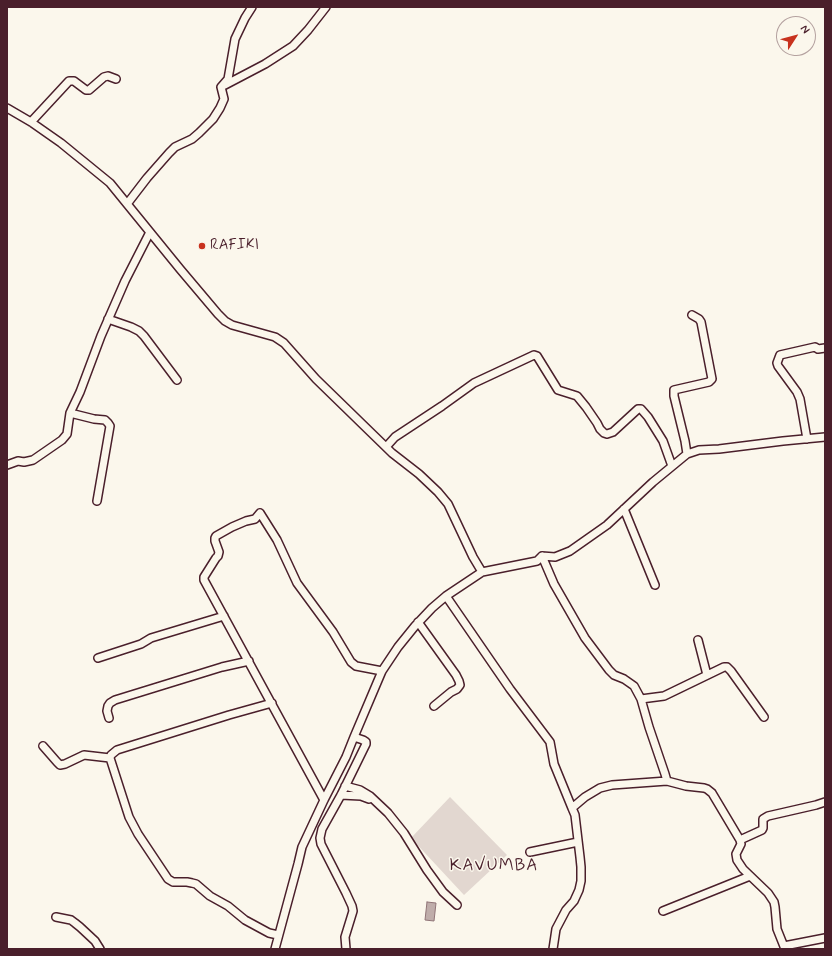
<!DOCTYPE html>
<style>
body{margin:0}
#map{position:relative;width:832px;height:956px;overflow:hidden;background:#fbf7ec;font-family:Mynerve,sans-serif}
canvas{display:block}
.frame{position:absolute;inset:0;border:8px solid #4a1f2b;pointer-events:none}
.north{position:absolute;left:776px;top:16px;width:40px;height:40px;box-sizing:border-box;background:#fbf7ec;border:1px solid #b4a19f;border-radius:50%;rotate:54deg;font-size:11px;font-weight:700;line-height:16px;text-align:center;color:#4a1f2b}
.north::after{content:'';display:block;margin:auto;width:14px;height:18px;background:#c8321e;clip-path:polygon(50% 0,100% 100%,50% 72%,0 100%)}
</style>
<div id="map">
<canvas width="832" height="956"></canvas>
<div class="frame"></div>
<div class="north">N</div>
</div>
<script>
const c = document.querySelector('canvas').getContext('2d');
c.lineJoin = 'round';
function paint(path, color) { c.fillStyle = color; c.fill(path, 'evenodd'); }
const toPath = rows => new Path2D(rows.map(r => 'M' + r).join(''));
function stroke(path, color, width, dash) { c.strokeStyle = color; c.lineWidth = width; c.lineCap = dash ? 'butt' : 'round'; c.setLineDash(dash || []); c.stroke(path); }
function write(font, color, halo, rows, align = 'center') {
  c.font = font + ' Mynerve,sans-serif'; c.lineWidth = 3; c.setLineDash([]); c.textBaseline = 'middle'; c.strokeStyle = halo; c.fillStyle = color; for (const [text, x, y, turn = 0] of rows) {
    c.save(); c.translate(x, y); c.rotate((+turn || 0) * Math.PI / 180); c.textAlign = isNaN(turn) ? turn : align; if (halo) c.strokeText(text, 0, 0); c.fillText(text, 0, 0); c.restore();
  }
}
paint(toPath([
 [450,797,507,855,464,895,411,838]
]), '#e2d7d0');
const water = toPath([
 [427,902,436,903,434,921,425,920,427,902]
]);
paint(water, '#bfadaa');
stroke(water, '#907477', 1);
const minor = toPath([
 [225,85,265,64,293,46,308,30,326,7],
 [7,108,31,122,61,143,110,183,180,269,218,314,225,321,232,325,275,337,284,343,316,379,392,453,419,474,438,492,448,504,473,557,482,572],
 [31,122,69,81,74,81,86,90,89,90,104,77,108,76,116,79],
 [127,204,147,178,169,153,175,147,192,139,199,133,213,119,220,108,224,99,221,87,228,79,235,39,245,18,252,7],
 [108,319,131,327,139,331,144,336,177,380],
 [70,413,94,419,105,420,108,423,110,426,97,501],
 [807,439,800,399,797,392,778,366,777,363,780,355,815,347,818,349,825,348],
 [386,447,395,437,442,406,474,383,534,355,537,356,558,390,577,396,586,407,597,423,600,429,604,433,607,434,613,432,638,409,641,409,648,417,663,441,672,466],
 [687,454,685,441,674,396,674,390,709,382,712,379,701,322,699,319,692,315],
 [7,465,18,461,24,462,33,460,62,440,67,434,70,413,80,392,101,336,125,281,150,232],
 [624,509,655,585],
 [542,556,554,584,585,638,609,670,614,675,624,679,634,686,641,699,649,727,665,774,667,781],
 [446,596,510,689,550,742,554,764,572,808],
 [418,622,456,675,459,681,460,685,457,689,451,692,434,706],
 [698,640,707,675],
 [98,658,141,644,151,638,224,616],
 [641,699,664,696,724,667,727,667,731,671,764,717],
 [272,703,229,715,117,750,111,755,110,758,129,817,138,834,168,879,173,882,187,882,192,883,196,884,210,896,228,906,245,920,269,933,278,935],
 [109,718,107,711,108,706,110,703,115,700,222,667,249,661],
 [43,746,57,762,60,765,65,764,84,755,110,758],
 [345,786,360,790,370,796,388,813,404,833,427,870,443,892,457,905],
 [341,795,361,796,369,799],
 [324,800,204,580,204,577,216,558,218,556,219,552,215,541,215,538,216,536,232,527,246,521,255,519,260,513,277,540,297,583,333,632,351,662,356,666,382,671],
 [740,840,762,830,763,828,763,819,768,816,816,805,825,802],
 [530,852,578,842],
 [663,911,750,876],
 [56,917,71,920,75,923,80,927,95,941,100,949],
 [784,946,825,938],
 [275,949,298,864,302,847,324,800,346,757,354,737,382,671,398,647,415,626,432,608,446,596,482,572,537,561,542,556,555,557,570,551,607,525,653,482,687,454,699,450,719,449,783,441,825,437],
 [346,949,345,937,353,911,352,906,346,893,321,844,320,838,322,829,341,795,366,744,366,742,363,740,354,737],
 [553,949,556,929,566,910,574,901,579,890,581,881,581,867,580,857,575,815,572,808,585,797,600,788,612,785,667,781,686,786,704,788,707,789,712,793,740,840,741,844,736,854,737,860,743,869,768,893,774,902,775,907,777,929,785,949]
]);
stroke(minor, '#4a1f2b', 10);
stroke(minor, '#fbf7ec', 7);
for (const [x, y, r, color] of [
 [202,246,4,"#c8321e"]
]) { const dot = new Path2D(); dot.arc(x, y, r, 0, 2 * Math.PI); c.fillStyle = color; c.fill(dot); stroke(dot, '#fbf7ec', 1.5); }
write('15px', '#4a1f2b', '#fbf7ec', [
 ["RAFIKI",210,246]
], 'left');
c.letterSpacing = '1px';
write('17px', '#4a1f2b', '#fbf7ec', [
 ["KAVUMBA",494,866]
]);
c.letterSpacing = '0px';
</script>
